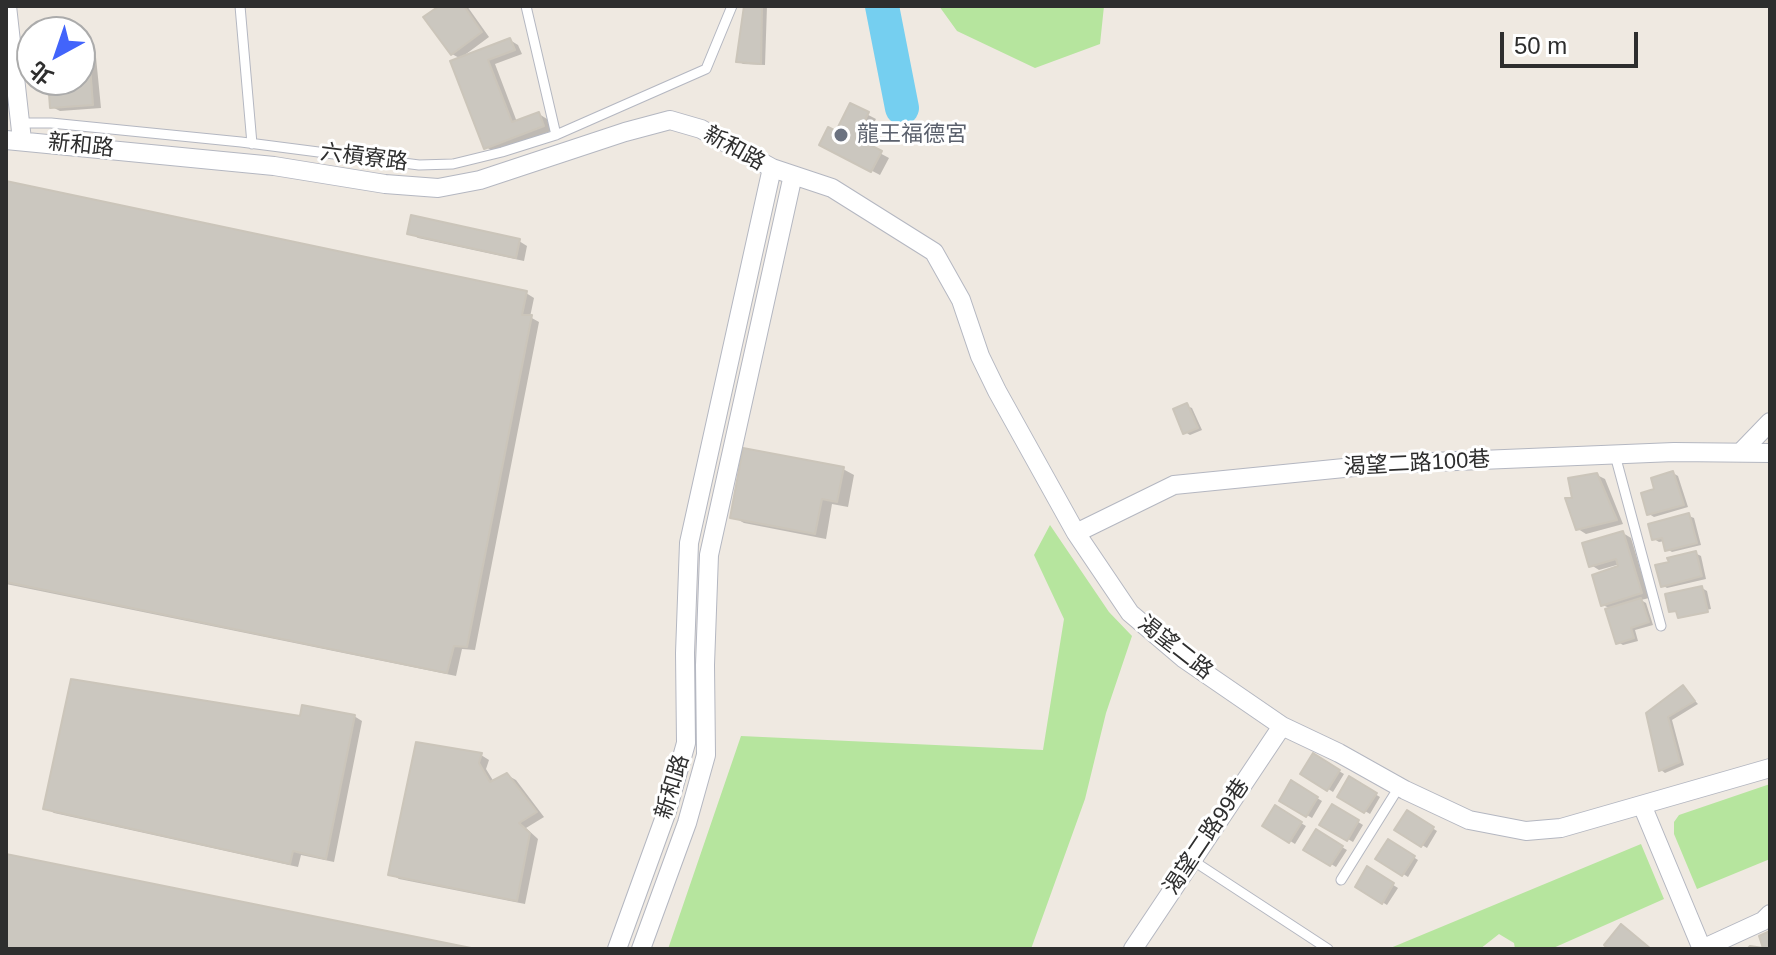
<!DOCTYPE html>
<meta charset="utf-8">
<style>
body{margin:0}
#map{position:relative;width:1776px;height:955px;overflow:hidden;background:#efe9e1;font-family:Helvetica,"Noto Sans TC",sans-serif}
canvas{display:block}
.frame{position:absolute;inset:0;border:8px solid #2e2e2e;pointer-events:none}
.north{position:absolute;left:16px;top:16px;width:80px;height:80px;box-sizing:border-box;background:#fff;border:2px solid #ababab;border-radius:50%;rotate:220deg;font-size:22px;font-weight:700;line-height:32px;text-align:center;color:#2e2e2e}
.north::after{content:'';display:block;margin:auto;width:28px;height:36px;background:#4264fb;clip-path:polygon(50% 0,100% 100%,50% 72%,0 100%)}
.scale{position:absolute;left:1500px;top:32px;width:138px;height:36px;box-sizing:border-box;border:4px solid #2e2e2e;border-top:0;padding-left:10px;font-size:24px;line-height:28px;white-space:nowrap;color:#2e2e2e;-webkit-text-stroke:6px #fff;paint-order:stroke}
</style>
<div id="map">
<canvas width="1776" height="955"></canvas>
<div class="frame"></div>
<div class="north">北</div>
<div class="scale">50 m</div>
</div>
<script>
const c = document.querySelector('canvas').getContext('2d');
c.lineJoin = 'round';
function paint(path, color) { c.fillStyle = color; c.fill(path, 'evenodd'); }
const toPath = rows => new Path2D(rows.map(r => 'M' + r).join(''));
function stroke(path, color, width, dash) { c.strokeStyle = color; c.lineWidth = width; c.lineCap = dash ? 'butt' : 'round'; c.setLineDash(dash || []); c.stroke(path); }
function write(font, color, halo, rows, align = 'center') {
  c.font = font + ' Helvetica,"Noto Sans TC",sans-serif'; c.lineWidth = 6; c.setLineDash([]); c.textBaseline = 'middle'; c.strokeStyle = halo; c.fillStyle = color; for (const [text, x, y, turn = 0] of rows) {
    c.save(); c.translate(x, y); c.rotate((+turn || 0) * Math.PI / 180); c.textAlign = isNaN(turn) ? turn : align; if (halo) c.strokeText(text, 0, 0); c.fillText(text, 0, 0); c.restore();
  }
}
paint(toPath([
 [939,6,1104,6,1100,44,1035,68,957,31],
 [1050,525,1109,612,1132,636,1106,713,1085,799,1031,949,668,949,741,736,1043,750,1064,619,1034,555],
 [1770,784,1770,859,1697,889,1674,834,1674,822,1679,815],
 [1641,844,1664,899,1551,949,1515,949,1514,943,1499,934,1480,949,1388,949]
]), '#b6e59e');
paint(toPath([
 [443,6,467,6,489,37,462,57,510,40,518,45,522,54,495,64,517,122,539,114,547,119,551,131,494,152,486,147,461,59,452,54],
 [746,6,767,6,765,65,743,64,738,61],
 [87,42,95,47,101,108,60,111,52,107,50,80,80,80,80,43],
 [851,106,876,119,863,144,889,158,880,175,830,149],
 [6,183,526,293,534,298,530,317,539,322,475,650,462,649,456,676,6,584],
 [410,233,519,241,527,246,524,261,418,238],
 [1187,406,1192,408,1202,430,1190,435,1185,432],
 [843,469,854,475,848,507,832,504,826,539,744,523,733,517],
 [1673,473,1678,476,1688,507,1654,517,1649,514,1657,491],
 [1597,475,1605,479,1623,524,1586,534,1578,529,1574,500],
 [1689,516,1694,518,1701,545,1672,552,1667,549,1665,541,1659,542,1654,539],
 [1623,533,1631,538,1649,598,1641,600,1646,603,1653,625,1635,630,1638,641,1623,645,1618,642,1611,609,1603,605,1621,568,1620,564,1599,570,1591,565],
 [1695,553,1701,556,1706,579,1667,588,1662,585],
 [1702,588,1707,591,1711,609,1681,615,1681,618,1679,613,1671,611],
 [1683,688,1698,704,1672,720,1684,765,1665,773,1661,770,1648,714],
 [354,716,362,721,334,862,301,855,298,867,54,813,46,808,301,719],
 [481,755,489,760,486,769,494,782,507,775,516,780,544,817,526,828,538,839,525,904,399,879,391,874],
 [1313,756,1344,774,1333,792,1303,773],
 [1350,779,1380,797,1370,814,1340,796],
 [1292,783,1322,801,1312,818,1281,800],
 [1333,806,1363,825,1353,842,1322,824],
 [1275,808,1306,826,1295,844,1265,825],
 [1407,812,1437,831,1427,848,1396,829],
 [1316,832,1347,850,1336,867,1306,849],
 [1388,841,1418,860,1408,877,1378,858],
 [1368,869,1398,888,1387,905,1357,886]
]), '#0003');
stroke(toPath([
 [882,6,902,108]
]), '#75cff0', 34);
const building = toPath([
 [439,6,464,6,482,32,451,55,423,17,439,6],
 [744,6,762,6,761,64,736,62,744,6],
 [510,38,515,50,488,60,512,122,539,112,544,126,484,149,450,61,510,38],
 [88,40,93,105,50,108,48,80,80,80,80,41,88,40],
 [850,103,869,112,856,138,882,151,871,172,819,145,828,127,836,131,850,103],
 [6,181,527,291,522,315,532,315,467,647,454,646,447,673,6,582,6,181],
 [411,215,520,239,516,258,407,234,411,215],
 [1187,403,1198,428,1183,434,1173,409,1187,403],
 [743,448,844,467,837,502,822,499,815,534,730,518,743,448],
 [1673,471,1684,505,1647,515,1641,493,1654,489,1651,478,1673,471],
 [1597,473,1617,520,1576,530,1565,498,1572,498,1568,478,1597,473],
 [1689,513,1697,543,1665,551,1662,538,1652,540,1648,524,1689,513],
 [1623,531,1642,593,1601,606,1592,575,1618,566,1616,559,1589,567,1582,543,1623,531],
 [1696,551,1702,576,1661,587,1655,565,1669,562,1667,558,1696,551],
 [1702,586,1708,612,1678,618,1676,611,1669,612,1665,594,1702,586],
 [1641,598,1649,622,1631,628,1634,638,1616,644,1605,609,1641,598],
 [71,679,300,716,302,705,355,715,326,859,293,851,290,864,43,809,71,679],
 [1683,685,1695,701,1668,717,1680,762,1659,771,1646,713,1683,685],
 [416,742,482,753,479,763,490,782,507,773,537,812,519,823,530,833,517,901,388,875,416,742],
 [1313,753,1340,770,1327,791,1300,774,1313,753],
 [1349,776,1377,793,1364,813,1337,797,1349,776],
 [1291,780,1318,797,1306,817,1279,801,1291,780],
 [1332,804,1359,820,1347,841,1319,825,1332,804],
 [1275,805,1302,822,1289,843,1262,826,1275,805],
 [1407,810,1434,827,1421,847,1394,830,1407,810],
 [1316,829,1343,846,1330,866,1303,850,1316,829],
 [1388,839,1415,856,1402,876,1375,859,1388,839],
 [6,854,476,949,6,949,6,854],
 [1367,866,1394,883,1382,904,1355,887,1367,866],
 [1621,924,1651,949,1608,949,1604,945,1621,924],
 [1770,931,1770,949,1747,949,1750,946,1763,948,1759,936,1770,931]
]);
paint(building, '#cbc7bf');
stroke(building, '#cbc5ba', 2);
const service = toPath([
 [240,6,252,144],
 [526,6,556,135],
 [20,123,51,123,241,142,419,165,453,164,502,152,556,135,706,69,732,6],
 [1615,455,1661,626],
 [1192,860,1328,949],
 [1341,880,1399,787]
]);
const minor = toPath([
 [7,6,22,140],
 [6,140,274,166,385,184,438,188,480,180,625,132,670,120,701,129,772,168,832,188,934,252,961,300,980,356,997,391,1076,533,1130,613,1183,658,1282,726,1339,753,1405,790,1469,820,1526,831,1561,828,1770,768],
 [1742,451,1770,422],
 [1076,533,1174,485,1384,464,1674,452,1770,453],
 [1642,805,1702,949,1763,921,1770,914],
 [617,949,667,811,686,743,685,653,689,543,772,168],
 [641,949,687,823,706,755,705,665,709,555,793,175],
 [1133,949,1282,726]
]);
stroke(service, '#b4b7c1', 11);
stroke(minor, '#b4b7c1', 20);
stroke(service, '#fff', 9);
stroke(minor, '#fff', 18);
for (const [x, y, r, color] of [
 [841,135,8,"#6b7280"]
]) { const dot = new Path2D(); dot.arc(x, y, r, 0, 2 * Math.PI); c.fillStyle = color; c.fill(dot); stroke(dot, '#fff', 3); }
write('22px', '#5b616d', '#fff', [
 ["龍王福德宮",857,135]
], 'left');
write('22px', '#2e2e2e', '#fff', [
 ["新和路",81,146,6],
 ["新和路",734,149,29],
 ["六槓寮路",364,158,7],
 ["渴望二路100巷",1417,464,-3],
 ["渴望二路",1175,648,38],
 ["新和路",673,787,-73],
 ["渴望二路99巷",1207,837,-56]
]);
</script>
